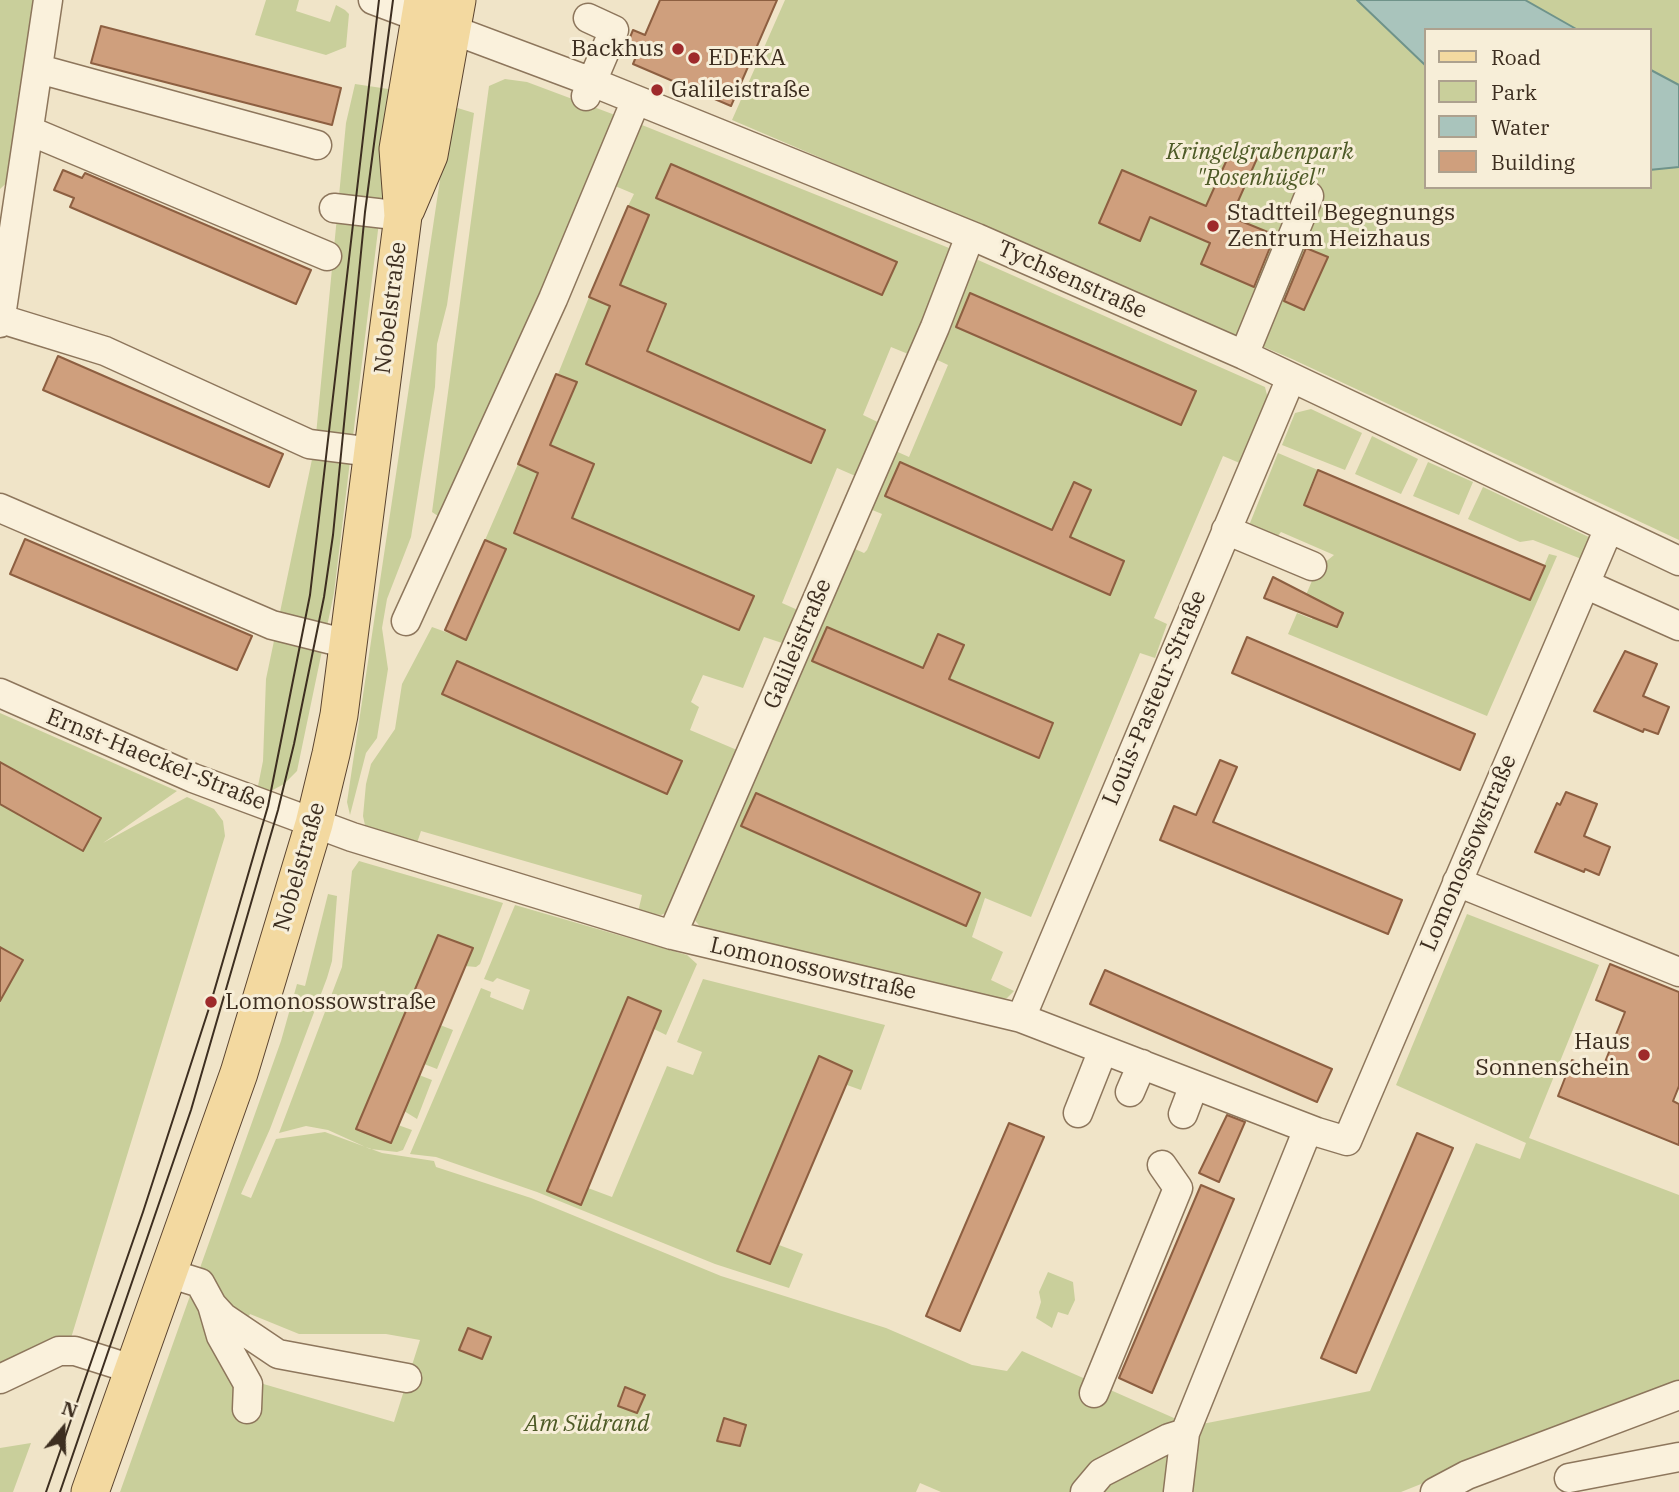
<!DOCTYPE html>
<meta charset="utf-8">
<style>
body{margin:0}
#map{position:relative;width:1679px;height:1492px;overflow:hidden;background:#f0e4c8;font-family:"IBM Plex Serif",serif}
canvas{display:block}
.legend{position:absolute;left:1424px;top:28px;width:228px;height:161px;box-sizing:border-box;background:#f7eed8;border:2px solid #ada18e;margin:0;padding:9px 12px;list-style:none;font-size:21px;color:#3d2e20}
.legend li{display:flex;align-items:center;gap:14px;height:35px}
.legend b{width:35px;border:2px solid #ada18e}
.north{position:absolute;left:28px;top:1394px;width:70px;height:70px;-webkit-text-stroke:5px #f7eed8;paint-order:stroke;rotate:19deg;font-size:19px;font-weight:700;line-height:28px;text-align:center;color:#3d2e20}
.north::after{content:'';display:block;margin:auto;width:24px;height:32px;background:#3d2e20;clip-path:polygon(50% 0,100% 100%,50% 72%,0 100%)}
</style>
<div id="map">
<canvas width="1679" height="1492"></canvas>
<ul class="legend">
<li><b style="height:9px;background:#f3d9a0"></b>Road</li>
<li><b style="height:19px;background:#c9cf9b"></b>Park</li>
<li><b style="height:19px;background:#a9c4bc"></b>Water</li>
<li><b style="height:19px;background:#cf9f7d"></b>Building</li>
</ul>
<div class="north">N</div>
</div>
<script>
const c = document.querySelector('canvas').getContext('2d');
c.lineJoin = 'round';
function paint(path, color) { c.fillStyle = color; c.fill(path, 'evenodd'); }
const toPath = rows => new Path2D(rows.map(r => 'M' + r).join(''));
function stroke(path, color, width, dash) { c.strokeStyle = color; c.lineWidth = width; c.lineCap = dash ? 'butt' : 'round'; c.setLineDash(dash || []); c.stroke(path); }
function write(font, color, halo, rows, align = 'center') {
  c.font = font + ' "IBM Plex Serif",serif'; c.lineWidth = 6; c.setLineDash([]); c.textBaseline = 'middle'; c.strokeStyle = halo; c.fillStyle = color; for (const [text, x, y, turn = 0] of rows) {
    c.save(); c.translate(x, y); c.rotate((+turn || 0) * Math.PI / 180); c.textAlign = isNaN(turn) ? turn : align; if (halo) c.strokeText(text, 0, 0); c.fillText(text, 0, 0); c.restore();
  }
}
paint(toPath([
 [0,0,43,0,13,177,0,189],
 [266,0,299,0,296,11,330,22,336,5,345,10,349,14,346,47,326,55,255,35],
 [785,0,1679,0,1679,540,1292,359,732,120],
 [1425,30,1649,30,1649,187,1425,187],
 [505,79,527,82,615,115,618,121,441,518,432,512,489,86],
 [355,84,395,90,334,593,297,771,284,784,271,791,257,791,263,761,266,679,315,445,346,123],
 [451,106,474,113,447,305,437,344,435,387,411,537,387,599,382,628,388,669,377,738,366,753,350,815,347,802],
 [637,123,954,250,913,356,891,347,863,415,884,425,860,478,837,468,782,603,800,611,785,644,764,637,743,688,703,675,691,702,699,707,690,730,744,753,670,911,661,915,638,912,642,895,421,831,416,846,366,830,363,816,366,784,371,764,395,729,402,684,432,627,465,639,505,549,485,540,518,464,539,473,577,383,558,374,589,297,611,306,649,216,628,206,634,194,608,183],
 [969,256,1265,387,1268,399,1242,464,1223,456,1154,618,1167,624,1155,658,1140,653,1031,917,985,898,972,937,1003,952,991,980,1014,991,1007,998,995,1001,702,929,693,918,846,545,864,553,867,550,882,514,865,507,891,449,909,457,948,365,929,356],
 [1311,409,1362,433,1345,470,1282,445,1295,413],
 [1372,436,1418,459,1401,494,1355,474],
 [1278,453,1318,470,1304,505,1530,600,1549,554,1557,556,1487,716,1288,634,1297,613,1312,619,1319,601,1306,595,1317,569,1334,555,1281,532,1271,544,1246,533],
 [1428,462,1473,482,1459,515,1413,496],
 [1483,487,1593,539,1584,560,1533,540,1520,542,1468,519],
 [0,713,177,791,103,843,187,797,214,809,223,821,225,836,71,1338,54,1337,0,1365],
 [359,861,503,903,480,964,476,967,465,966,472,948,438,935,357,1128,398,1125,412,1130,403,1150,397,1152,370,1149,328,1130,306,1126,279,1133,342,967,352,871],
 [328,894,337,896,332,961,327,978,270,1129,241,1194,251,1198,276,1139,325,1132,382,1153,434,1161,436,1167,531,1198,721,1276,886,1328,972,1365,1007,1371,1022,1351,1192,1426,1370,1391,1476,1143,1520,1159,1526,1143,1396,1085,1467,914,1599,965,1529,1138,1679,1195,1679,1381,1401,1492,941,1492,920,1483,916,1492,120,1492,281,1041,297,984,305,986],
 [250,1314,299,1334,386,1334,420,1340,394,1422,260,1383,233,1346],
 [515,905,687,955,697,964,666,1035,654,1029,661,1011,627,998,547,1191,580,1205,588,1188,612,1197,667,1066,693,1075,702,1052,677,1042,703,979,885,1025,861,1090,847,1085,852,1071,818,1057,737,1250,770,1264,779,1245,803,1254,789,1288,715,1264,537,1192,436,1157,410,1154,481,988,491,992,490,997,523,1010,530,990,497,978,493,982,484,979],
 [440,1025,453,1030,437,1069,424,1064],
 [419,1075,432,1080,417,1119,404,1111],
 [1048,1272,1073,1282,1075,1300,1068,1315,1058,1312,1052,1328,1036,1318,1041,1302,1039,1292],
 [31,1443,13,1492,0,1492,0,1448]
]), '#c9cf9b');
const water = toPath([
 [1357,0,1525,0,1578,30,1425,30,1425,65,1357,0],
 [1649,69,1679,85,1679,167,1649,170,1649,69]
]);
paint(water, '#a9c4bc');
stroke(water, '#6f938a', 2);
const building = toPath([
 [660,0,777,0,731,106,633,64,638,52,626,47,633,30,645,35,660,0],
 [101,26,341,88,332,125,91,63,101,26],
 [1234,144,1259,154,1231,217,1275,235,1254,287,1201,264,1210,243,1150,217,1140,241,1099,223,1122,170,1206,206,1234,144],
 [671,164,897,262,882,295,656,198,671,164],
 [63,170,82,178,85,173,311,270,296,304,70,207,74,198,54,190,63,170],
 [628,206,649,215,620,285,666,304,647,351,825,430,811,463,586,364,610,306,589,297,628,206],
 [1306,248,1328,257,1304,310,1284,301,1306,248],
 [970,293,1196,391,1181,425,956,327,970,293],
 [58,356,283,454,269,487,43,390,58,356],
 [556,374,577,382,550,445,594,464,572,518,754,596,739,630,514,533,538,473,518,464,556,374],
 [900,462,1052,530,1074,482,1091,490,1070,537,1124,561,1110,595,885,496,900,462],
 [1318,470,1545,566,1530,600,1304,505,1318,470],
 [25,539,252,636,237,670,10,574,25,539],
 [485,540,506,549,466,640,445,630,485,540],
 [1273,577,1343,613,1337,627,1264,598,1273,577],
 [827,627,923,668,938,634,964,645,949,679,1053,723,1039,758,812,661,827,627],
 [1247,637,1475,734,1460,770,1232,673,1247,637],
 [1625,651,1657,664,1643,696,1669,707,1658,734,1644,729,1643,732,1594,711,1625,651],
 [457,661,682,761,667,794,442,694,457,661],
 [1220,760,1237,767,1213,822,1402,900,1388,934,1160,840,1174,806,1196,815,1220,760],
 [0,762,101,818,83,851,0,804,0,762],
 [1566,792,1597,804,1584,836,1610,847,1599,875,1585,869,1584,872,1535,852,1557,803,1560,805,1566,792],
 [756,793,980,893,966,926,741,826,756,793],
 [438,935,473,948,391,1143,356,1129,438,935],
 [0,947,23,960,0,1001,0,947],
 [1610,964,1679,992,1679,1086,1673,1101,1679,1104,1679,1145,1558,1096,1572,1060,1601,1072,1625,1012,1596,1000,1610,964],
 [1105,970,1332,1069,1317,1102,1090,1004,1105,970],
 [628,997,661,1011,581,1205,547,1191,628,997],
 [819,1056,852,1071,770,1264,737,1251,819,1056],
 [1227,1115,1245,1122,1219,1182,1199,1173,1227,1115],
 [1009,1123,1044,1137,960,1331,926,1316,1009,1123],
 [1417,1133,1453,1148,1356,1373,1321,1358,1417,1133],
 [1201,1185,1234,1199,1152,1393,1119,1378,1201,1185],
 [468,1328,491,1337,482,1359,459,1350,468,1328],
 [625,1387,645,1395,637,1413,618,1406,625,1387],
 [724,1418,746,1425,740,1446,717,1441,724,1418]
]);
paint(building, '#cf9f7d');
stroke(building, '#8d5f41', 2);
const minor = toPath([
 [373,0,592,82,977,238,1244,355,1679,561],
 [39,69,317,145],
 [586,96,614,30,588,18],
 [30,131,327,256],
 [334,208,403,216],
 [1,319,105,351,309,444,372,452],
 [0,323,48,0],
 [1244,355,1309,196],
 [0,508,272,625,348,644],
 [1226,530,1312,566],
 [1585,584,1679,626],
 [406,621,553,299,636,100],
 [0,693,193,778,352,837,672,935,1021,1018,1317,1132,1347,1141,1609,528],
 [1457,882,1679,972],
 [672,935,935,327,970,236],
 [1021,1018,1291,378],
 [1130,1092,1142,1064],
 [1078,1113,1103,1050],
 [1183,1114,1194,1085],
 [168,1273,200,1283,212,1305,221,1336,248,1384,247,1409],
 [212,1305,223,1317,278,1354,407,1378],
 [0,1379,59,1351,75,1351,135,1370],
 [1094,1393,1178,1188,1162,1165],
 [1569,1478,1679,1457],
 [1085,1492,1101,1473,1169,1438,1185,1433],
 [1178,1492,1185,1433,1308,1129],
 [1435,1492,1467,1475,1679,1395]
]);
const major = toPath([
 [406,209,429,155,457,0],
 [90,1492,239,1073,314,824,331,754,339,715,403,216,398,149,423,0]
]);
stroke(minor, '#8d765c', 31);
stroke(major, '#5b4430', 39);
stroke(minor, '#faf1dc', 28);
stroke(major, '#f3d9a0', 37);
stroke(toPath([
 [46,1492,143,1212,211,1002,268,806,310,595,379,0],
 [60,1492,191,1110,278,810,294,744,324,597,333,535,365,212,393,0]
]), '#3d2e20', 2);
for (const [x, y, r, color] of [
 [678,49,7,"#9e2a2b"],
 [694,58,7,"#9e2a2b"],
 [657,90,7,"#9e2a2b"],
 [1213,226,7,"#9e2a2b"],
 [211,1002,7,"#9e2a2b"],
 [1644,1055,7,"#9e2a2b"]
]) { const dot = new Path2D(); dot.arc(x, y, r, 0, 2 * Math.PI); c.fillStyle = color; c.fill(dot); stroke(dot, '#f7eed8', 2.5); }
write('23px', '#3d2e20', '#f7eed8', [
 ["Backhus",664,49,"right"],
 ["EDEKA",708,58],
 ["Galileistraße",671,90],
 ["Stadtteil Begegnungs",1227,213],
 ["Zentrum Heizhaus",1227,239],
 ["Lomonossowstraße",225,1002],
 ["Haus",1630,1042,"right"],
 ["Sonnenschein",1630,1068,"right"]
], 'left');
write('italic 23px', '#4d5a26', '#f7eed8', [
 ["Kringelgrabenpark",1260,152],
 ["\"Rosenhügel\"",1260,178],
 ["Am Südrand",587,1424]
]);
write('23px', '#3d2e20', '#f7eed8', [
 ["Tychsenstraße",1072,280,24],
 ["Nobelstraße",391,308,-83],
 ["Galileistraße",798,644,-67],
 ["Louis-Pasteur-Straße",1155,698,-67],
 ["Ernst-Haeckel-Straße",156,760,22],
 ["Lomonossowstraße",1469,853,-67],
 ["Nobelstraße",300,867,-74],
 ["Lomonossowstraße",813,969,13]
]);
</script>
